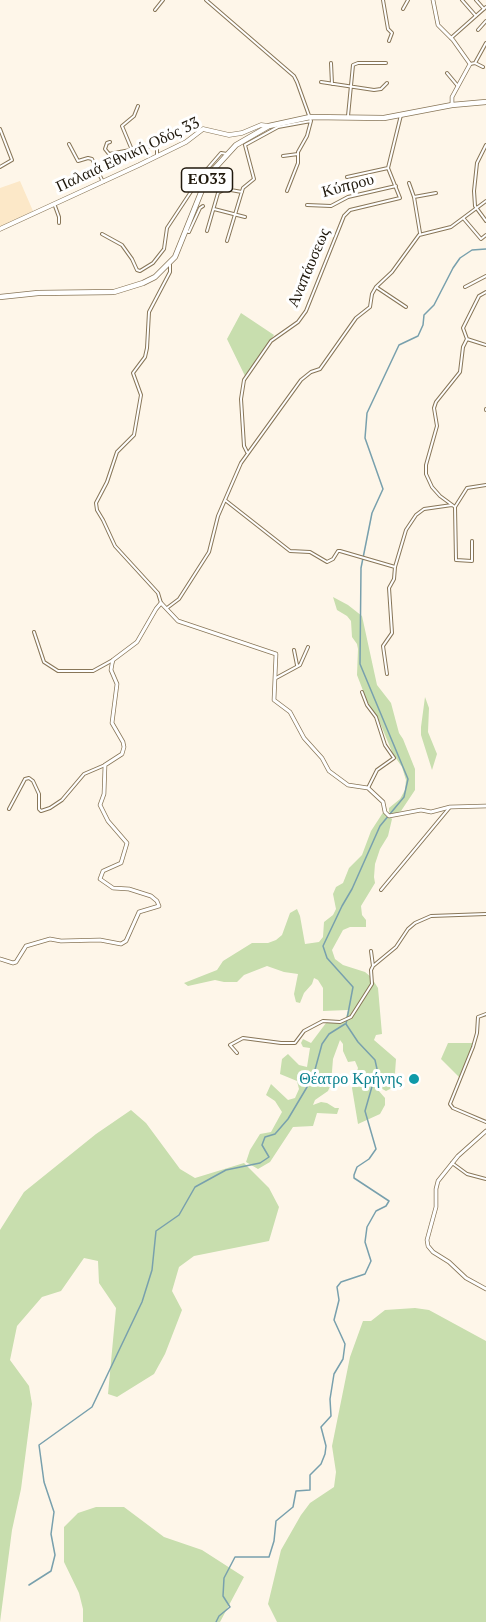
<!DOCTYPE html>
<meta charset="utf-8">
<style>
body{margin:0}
canvas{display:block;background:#fef6e9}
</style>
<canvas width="486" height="1622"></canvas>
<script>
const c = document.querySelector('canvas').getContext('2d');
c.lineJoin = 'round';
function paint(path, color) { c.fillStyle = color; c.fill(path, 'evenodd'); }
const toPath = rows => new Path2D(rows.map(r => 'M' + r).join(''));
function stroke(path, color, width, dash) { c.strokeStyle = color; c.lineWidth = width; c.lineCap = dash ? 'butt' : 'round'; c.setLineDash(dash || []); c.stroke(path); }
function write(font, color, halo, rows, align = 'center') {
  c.font = font + ' "PT Serif",serif'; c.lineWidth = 6; c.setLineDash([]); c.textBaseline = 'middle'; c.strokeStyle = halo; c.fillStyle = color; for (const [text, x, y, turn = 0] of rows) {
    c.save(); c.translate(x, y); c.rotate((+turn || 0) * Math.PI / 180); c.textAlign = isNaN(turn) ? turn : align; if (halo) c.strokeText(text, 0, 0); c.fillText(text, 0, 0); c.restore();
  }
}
paint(toPath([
 [20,181,33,211,0,227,0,188]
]), '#fce8c8');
paint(toPath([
 [241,313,274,335,245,376,227,339],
 [333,597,348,605,362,616,377,685,391,703,399,733,403,739,415,769,415,790,401,811,393,814,389,812,389,808,400,799,405,790,406,780,402,767,393,754,380,723,367,701,357,675,358,649,357,644,352,637,351,621,347,616,337,610],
 [425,697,429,708,428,732,437,754,432,770,421,735,421,727],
 [384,811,392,819,388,836,380,849,375,864,374,877,375,883,361,906,362,915,366,920,366,927,350,927,343,930,332,950,335,959,343,965,365,972,371,977,378,988,382,1034,376,1035,374,1040,396,1059,394,1087,386,1091,379,1087,378,1090,385,1098,385,1105,380,1114,358,1124,352,1088,358,1068,355,1061,348,1062,343,1051,343,1044,340,1040,333,1059,331,1084,328,1091,315,1100,313,1105,321,1102,327,1103,335,1108,339,1108,337,1114,317,1113,313,1126,293,1127,270,1162,258,1169,246,1162,250,1150,260,1134,271,1132,282,1112,275,1101,266,1095,271,1084,288,1100,295,1098,299,1089,297,1081,280,1074,282,1059,288,1054,299,1065,307,1067,310,1048,303,1047,301,1043,303,1039,311,1043,326,1023,345,1021,348,1010,323,1011,323,988,318,980,314,978,312,984,304,993,300,1003,296,1002,294,994,298,974,284,972,267,966,244,975,237,982,224,982,215,980,188,986,184,983,217,970,223,961,252,943,268,943,276,940,282,935,290,913,297,909,300,916,305,944,319,942,323,937,324,922,333,915,336,909,333,894,336,887,343,883,349,868,362,855,371,831],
 [448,1043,474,1043,459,1077,441,1059],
 [131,1110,146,1123,180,1169,195,1178,244,1163,269,1188,279,1207,269,1241,194,1256,179,1267,172,1291,182,1310,165,1354,154,1374,117,1397,108,1394,116,1308,99,1283,98,1261,84,1258,61,1291,42,1297,17,1326,10,1360,29,1386,32,1404,21,1489,12,1530,0,1622,0,1230,24,1192,96,1134],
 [415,1308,429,1310,486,1341,486,1622,277,1622,268,1604,281,1550,301,1515,310,1503,334,1487,336,1472,332,1446,350,1357,363,1321,371,1321,385,1310],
 [96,1507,124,1507,164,1537,202,1550,244,1577,220,1622,83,1622,83,1609,79,1593,64,1562,64,1527,78,1513]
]), '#c8deae');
stroke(toPath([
 [29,1585,51,1571,55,1555,51,1534,54,1512,44,1482,39,1445,92,1407,142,1302,152,1270,156,1231,179,1215,195,1187,226,1170,260,1163,269,1157,262,1145,265,1137,275,1134,288,1119,313,1077,322,1044,329,1034,345,1024],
 [216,1622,219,1616,230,1607,223,1596,224,1578,235,1557,269,1557,274,1541,276,1521,293,1507,296,1491,310,1490,310,1475,321,1464,325,1454,326,1446,321,1427,331,1416,330,1399,334,1374,343,1359,345,1344,334,1320,339,1300,337,1287,341,1282,365,1274,371,1261,365,1242,367,1227,376,1211,386,1206,389,1201,354,1178,354,1175,357,1167,369,1159,376,1149,365,1111,377,1069,375,1060,358,1042,346,1024,353,987,327,958,323,946,342,906,352,889,380,826,404,797,408,779,360,664,361,568,372,513,383,489,365,438,367,413,399,345,418,336,423,325,424,315,434,305,453,268,460,258,472,250,486,249]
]), '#78a0ad', 1.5);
const minor = toPath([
 [206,0,294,76,297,82,311,121,307,136,298,152,298,163,287,191],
 [383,0,388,29,392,33,389,41],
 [462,0,476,16],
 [476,0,484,9],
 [403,9,408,0],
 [155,10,163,0],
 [478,30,486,21],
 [451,38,486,7],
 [331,63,332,84],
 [475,63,486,43],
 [470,64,475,63,483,67],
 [447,73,457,85],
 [321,82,374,90,381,89,387,83],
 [348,116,353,65,358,63,386,63],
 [0,129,12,160,0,167],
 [110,142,107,143,105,149,109,154,152,146,157,148,157,155],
 [69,144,78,161,88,158,92,159,103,182],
 [486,145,477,163,474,191,475,206,486,221],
 [132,150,122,126,134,116,138,106],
 [283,156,298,154],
 [347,177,388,168],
 [409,183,414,197,420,233],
 [414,197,436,193],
 [307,205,331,206,348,197,396,186],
 [55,206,59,217,59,223],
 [214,209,245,217],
 [464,219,481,239,486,235],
 [186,231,189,232,200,208,203,206],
 [207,231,218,193,225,189,242,192],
 [102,234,122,245,132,259,137,270,140,271,153,263,164,249,167,228,202,175,221,153,227,154],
 [227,241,243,188,254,179,245,145,278,127,311,121],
 [376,287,406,307],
 [465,287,486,276],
 [467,339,486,345],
 [486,410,486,409],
 [247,452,244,446,241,399,244,380,271,341,298,322,306,311,344,216,350,210,400,198,388,168,401,115],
 [225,500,290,551,310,552,327,562,333,559,338,551,340,551,395,567],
 [455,507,440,496,432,487,426,474,426,465,437,426,434,408,436,402,460,372,463,347,467,339,463,328,479,296,486,292],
 [472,541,472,561,456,560,455,507,467,488,486,485],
 [161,603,158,593,115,546,103,520,97,510,96,503,107,482,117,452,134,435,141,395,133,373,145,357,147,348,149,312,170,272,170,265],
 [167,608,179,599,209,552,218,516,241,463,301,380,311,372,320,369,356,318,370,307,372,294,376,287,392,272,419,235,451,227,486,201],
 [34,632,44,662,58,671,93,671,113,660],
 [294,650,297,665],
 [387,674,383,646,392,633,389,588,394,579,395,567,406,530,416,515,424,509,452,505],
 [276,678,300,665,308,647],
 [362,692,367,705,376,717,385,745,394,758,377,770,368,788],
 [9,809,25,779,29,778,33,781,39,794,39,809,41,811,50,808,62,800,84,774,105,765],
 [381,890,450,807],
 [371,951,373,966],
 [486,1014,478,1017,477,1033,473,1047,450,1104,453,1108,486,1122],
 [237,1053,230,1045,243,1038,281,1043,295,1043,304,1031,323,1021,340,1022,351,1017,372,984,371,970,373,966,396,947,408,929,415,923,431,916,486,914],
 [452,1163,467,1174,486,1179]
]);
const tertiary = toPath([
 [433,0,438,25,453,40,470,64,452,97,452,105],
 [0,959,13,963,16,962,26,946,50,939,61,941,100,940,121,944,126,941,139,912,159,906,157,901,151,896,129,889,113,888,100,879,103,871,121,863,127,843,108,821,100,805,104,794,105,765,122,754,124,747,123,742,112,723,117,684,111,670,112,664,113,660,137,642,156,609,161,603,178,621,276,654,274,700,290,712,304,738,322,758,329,771,348,785,368,788,383,802,385,812,389,816,421,810,431,812,450,807,486,806],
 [486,1131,458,1156,438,1181,436,1189,436,1207,427,1240,428,1246,433,1252,449,1262,466,1278,486,1289]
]);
const secondary = toPath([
 [0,229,139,165,186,142,203,129,229,135,242,133,261,125,269,126]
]);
const primary = toPath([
 [0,297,38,293,114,292,143,283,155,277,175,257,202,190,215,168,236,145,269,126,310,117,384,118,452,105,486,102]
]);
stroke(minor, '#887658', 4);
stroke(tertiary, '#887658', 4.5);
stroke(secondary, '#887658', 5);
stroke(primary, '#887658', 6);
stroke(minor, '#fff', 2);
stroke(tertiary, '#fff', 3);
stroke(secondary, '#fff', 4);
stroke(primary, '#fff', 4.5);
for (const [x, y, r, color] of [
 [414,1079,6,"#0f9aa8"]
]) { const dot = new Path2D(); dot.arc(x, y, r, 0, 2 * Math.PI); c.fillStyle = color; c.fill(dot); stroke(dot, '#fff', 2); }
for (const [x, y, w] of [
 [207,180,51]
]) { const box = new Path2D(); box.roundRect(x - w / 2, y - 12, w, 24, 4.5); c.fillStyle = '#fff'; c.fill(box); stroke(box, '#20190d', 1.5); }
write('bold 15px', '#20190d', null, [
 ["ΕΟ33",207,180]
]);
write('16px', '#20190d', '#fff', [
 ["Παλαιά Εθνική Οδός 33",128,155,-25],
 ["Κύπρου",348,186,-15],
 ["Αναπάυσεως",309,268,-67]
]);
write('16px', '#0d838f', '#fff', [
 ["Θέατρο Κρήνης",402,1079]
], 'right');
</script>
